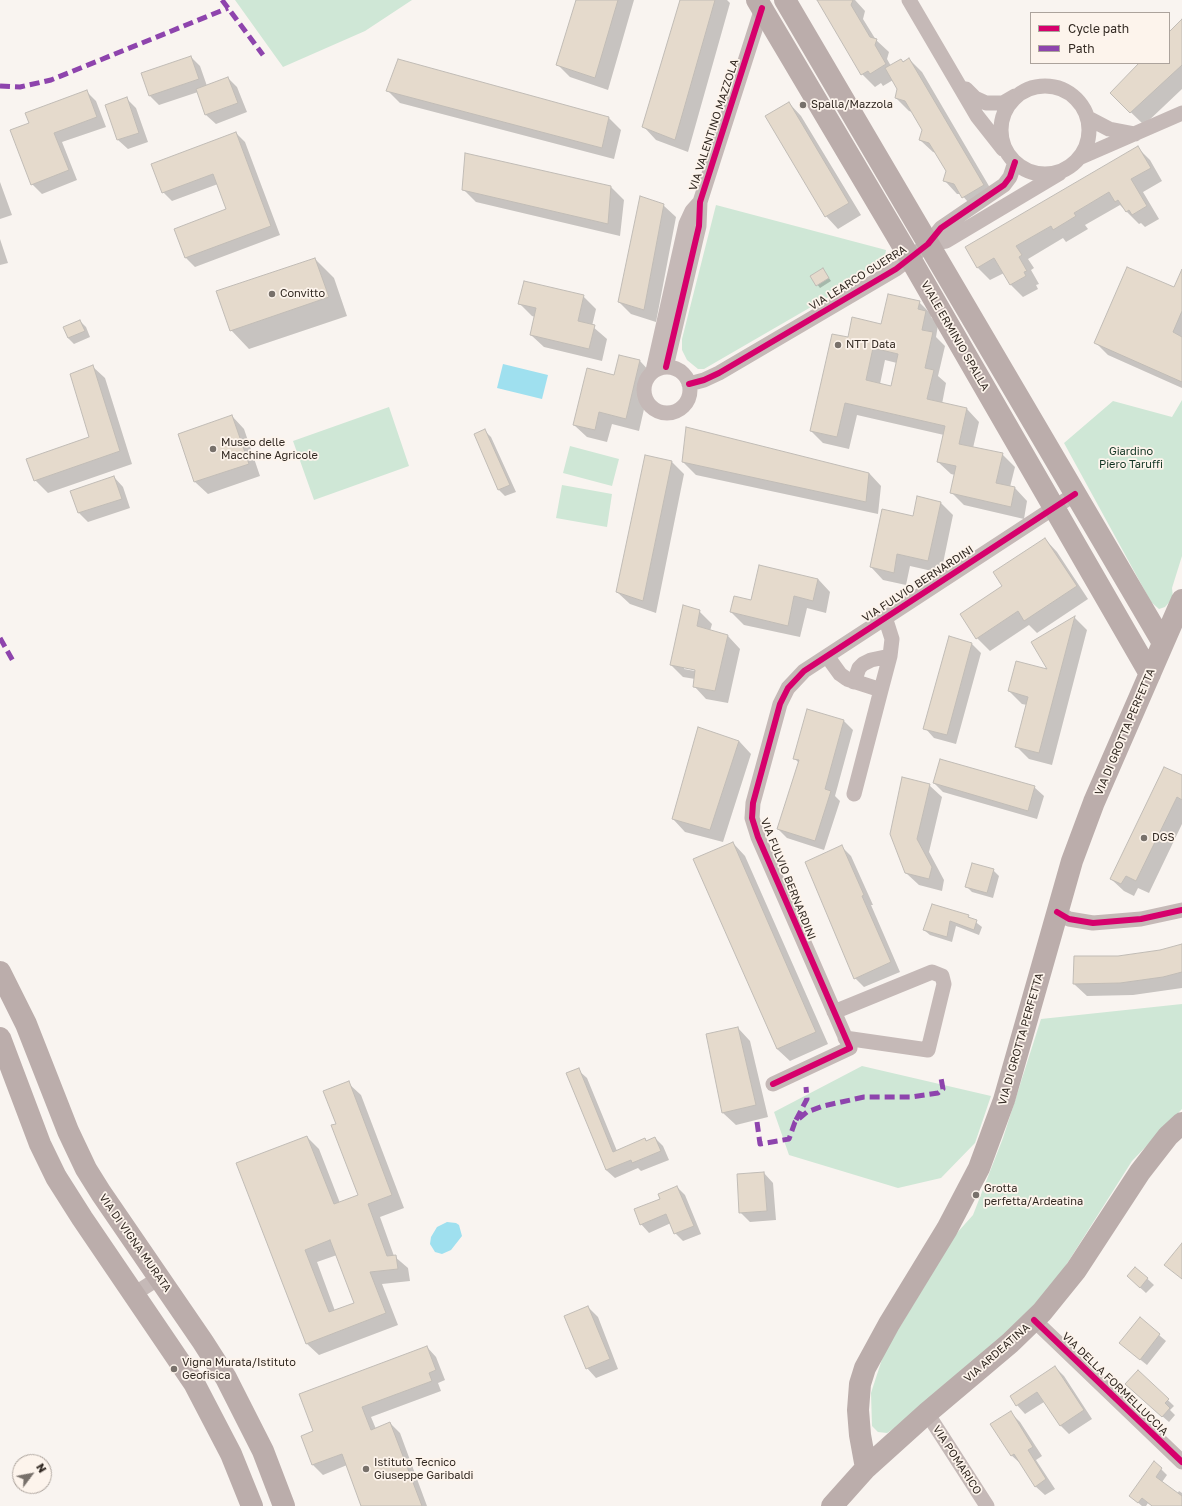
<!DOCTYPE html>
<style>
body{margin:0}
#map{position:relative;width:1182px;height:1506px;overflow:hidden;background:#f9f4f0;font-family:"Golos Text",sans-serif}
canvas{display:block}
.legend{position:absolute;left:1030px;top:12px;width:140px;height:52px;box-sizing:border-box;background:#fdf4ec;border:1px solid #aca39c;margin:0;padding:5px 7px;list-style:none;font-size:12px;color:#332a23}
.legend li{display:flex;align-items:center;gap:8px;height:20px}
.legend b{width:20px;border:1px solid #aca39c}
.north{position:absolute;left:12px;top:1454px;width:40px;height:40px;box-sizing:border-box;background:#fdf4ec;border:1px solid #aca39c;border-radius:50%;rotate:58deg;font-size:11px;font-weight:700;line-height:16px;text-align:center;color:#332a23}
.north::after{content:'';display:block;margin:auto;width:14px;height:18px;background:#78716b;clip-path:polygon(50% 0,100% 100%,50% 72%,0 100%)}
</style>
<div id="map">
<canvas width="1182" height="1506"></canvas>
<ul class="legend">
<li><b style="height:5px;background:#d6006c"></b>Cycle path</li>
<li><b style="height:5px;background:#8e44ad"></b>Path</li>
</ul>
<div class="north">N</div>
</div>
<script>
const c = document.querySelector('canvas').getContext('2d');
c.lineJoin = 'round';
function paint(path, color) { c.fillStyle = color; c.fill(path, 'evenodd'); }
const toPath = rows => new Path2D(rows.map(r => 'M' + r).join(''));
function stroke(path, color, width, dash) { c.strokeStyle = color; c.lineWidth = width; c.lineCap = dash ? 'butt' : 'round'; c.setLineDash(dash || []); c.stroke(path); }
function write(font, color, halo, rows, align = 'center') {
  c.font = font + ' "Golos Text",sans-serif'; c.lineWidth = 3.5; c.setLineDash([]); c.textBaseline = 'middle'; c.strokeStyle = halo; c.fillStyle = color; for (const [text, x, y, turn = 0] of rows) {
    c.save(); c.translate(x, y); c.rotate((+turn || 0) * Math.PI / 180); c.textAlign = isNaN(turn) ? turn : align; if (halo) c.strokeText(text, 0, 0); c.fillText(text, 0, 0); c.restore();
  }
}
paint(toPath([
 [235,0,412,0,365,31,283,67],
 [716,205,886,250,885,256,881,262,829,292,830,296,704,369,698,369,687,360,682,350,682,339],
 [1182,400,1182,556,1172,588,1173,598,1165,607,1159,609,1151,602,1064,443,1113,401,1172,417],
 [389,407,409,466,314,500,293,441],
 [570,446,619,459,612,486,563,473],
 [562,485,612,494,607,527,556,518],
 [1182,1004,1182,1109,1132,1161,1049,1292,1028,1317,898,1426,887,1433,878,1432,872,1426,871,1393,884,1353,956,1234,973,1215,1003,1138,1041,1019],
 [862,1066,991,1096,975,1143,941,1178,898,1188,789,1155,774,1112]
]), '#cfe7d6');
paint(toPath([
 [503,364,548,375,542,399,497,388],
 [447,1222,456,1223,459,1225,462,1236,451,1250,442,1254,435,1252,430,1244,431,1237,437,1227]
]), '#9fe0ef');
paint(toPath([
 [577,0,634,0,608,90,570,77,557,64],
 [681,0,727,0,730,3,688,152,656,140,644,127],
 [818,0,855,0,865,11,863,19,876,40,889,52,887,59,891,66,909,59,922,72,996,198,975,210,961,194,957,194,945,181,947,171,937,153,933,152,920,140,923,129,912,112,909,111,896,98,898,89,893,80,883,86,881,83,875,87,862,74],
 [1182,29,1182,89,1144,125,1111,93,1140,63,1169,63,1169,34],
 [191,57,200,66,207,86,228,78,237,87,247,112,216,124,206,115,198,92,159,105,150,96],
 [388,91,609,118,621,130,614,159,400,103],
 [87,92,96,101,106,127,62,142,77,180,42,194,32,184,30,123],
 [126,98,136,108,148,142,128,149,118,140,106,105],
 [789,103,801,116,861,215,838,229,826,216],
 [236,133,245,142,280,235,195,267,186,258,175,229,227,210,218,184,172,201,163,192],
 [1138,148,1150,160,1162,181,1143,192,1159,219,1145,227,1141,223,1139,224,1120,205,1085,225,1088,229,1066,242,1063,238,1028,259,1034,268,1031,270,1039,284,1036,285,1038,289,1023,297,1011,285,1004,273,990,280,978,268,966,247],
 [466,154,611,187,624,200,620,236,476,202,463,189],
 [0,182,12,215,0,219],
 [663,205,676,217,656,322,631,314,619,302],
 [0,239,8,263,0,265],
 [315,259,334,278,347,316,249,349,231,330],
 [823,269,831,281,820,288,811,276],
 [1174,289,1182,290,1182,388,1108,355,1095,342],
 [583,296,596,309,592,326,607,339,602,361,544,347,531,335,535,317,532,316,520,304],
 [919,302,932,315,931,317,938,325,936,337,945,346,938,376,946,383,942,404,967,409,979,422,973,448,1002,454,1015,467,1010,487,1015,488,1027,501,1024,519,964,505,952,493,955,475,951,474,938,462,944,435,857,415,849,449,823,443,811,431,848,338,882,325],
 [885,360,897,363,892,387,880,384],
 [80,321,86,327,90,337,74,344,68,338,64,328],
 [619,356,640,361,652,374,639,431,612,424,607,442,587,437,574,425,615,376],
 [92,366,105,378,132,464,48,493,35,480,90,437],
 [232,416,244,429,260,476,208,494,195,482,179,434],
 [485,431,491,437,516,492,505,496,499,490,475,435],
 [671,461,684,474,656,613,630,604,617,592],
 [683,462,869,473,881,486,878,514,696,475],
 [114,477,123,487,130,508,88,522,79,513,71,491],
 [940,502,953,515,941,573,910,566,906,585,883,580,871,567,914,517],
 [1045,539,1057,552,1088,599,1037,633,1029,625,990,651,977,638,1004,586],
 [818,579,830,592,826,613,807,608,800,637,744,625,731,612,752,601],
 [699,611,712,624,710,631,728,636,740,649,728,703,706,699,694,686,695,679,683,677,671,665],
 [684,667,700,672,684,669],
 [1075,618,1087,630,1052,765,1029,759,1016,746,1027,705,1022,704,1009,691,1049,670,1033,643],
 [972,644,981,653,956,744,934,738,925,728],
 [844,721,853,730,835,796,840,801,824,850,787,838,778,829,799,763,794,758],
 [739,741,751,754,723,842,685,832,673,819],
 [1182,777,1182,824,1149,893,1138,888,1134,896,1124,891,1111,879],
 [934,783,1034,787,1044,796,1037,819,943,792],
 [929,785,942,797,929,852,944,880,942,891,919,885,906,873],
 [733,843,745,856,828,1044,790,1061,777,1049],
 [842,847,851,856,873,905,871,905,900,972,864,987,855,978],
 [993,870,999,876,993,898,972,892,966,886],
 [933,905,968,916,982,927,979,935,956,926,952,942,930,935,924,930],
 [1182,945,1182,988,1133,995,1087,996,1074,984,1118,957,1160,951],
 [738,1028,750,1041,768,1117,736,1125,723,1113],
 [578,1070,587,1078,617,1151,645,1139,647,1141,655,1138,663,1146,669,1160,641,1171,638,1168,615,1178,606,1170],
 [348,1083,361,1095,404,1208,380,1217,394,1256,408,1268,410,1281,382,1284,398,1325,319,1355,306,1343,237,1163,307,1137,319,1149,340,1203,359,1196,337,1124],
 [337,1255,355,1303,335,1311,317,1262],
 [764,1173,773,1183,776,1220,750,1222,740,1212],
 [677,1187,685,1195,701,1234,683,1241,675,1233,671,1223,649,1233,641,1224,661,1199],
 [1136,1268,1154,1285,1146,1293,1134,1282],
 [588,1307,598,1317,618,1369,596,1378,587,1368],
 [1140,1319,1166,1341,1147,1365,1127,1349],
 [427,1347,436,1357,445,1380,438,1383,441,1391,371,1417,376,1429,390,1423,400,1433,427,1506,362,1506,347,1465,323,1475,313,1465,302,1436,315,1432],
 [1055,1367,1064,1376,1092,1419,1069,1434,1060,1425,1044,1402,1025,1414,1017,1405],
 [1138,1371,1174,1406,1170,1410,1175,1415,1169,1422,1132,1390],
 [1010,1412,1020,1422,1042,1456,1036,1460,1055,1489,1045,1495,1035,1486,1021,1464,1011,1455],
 [1161,1469,1167,1475,1162,1482,1177,1494,1179,1491,1182,1493,1182,1506,1152,1506,1148,1503,1146,1506,1142,1506,1130,1496]
]), '#0003');
const building = toPath([
 [576,0,618,0,595,78,556,65,576,0],
 [680,0,715,0,675,140,642,127,680,0],
 [817,0,853,0,851,5,870,37,877,39,875,45,886,64,870,74,868,71,861,75,817,0],
 [1182,19,1182,65,1130,113,1110,93,1139,63,1169,63,1169,32,1182,19],
 [191,56,199,79,149,96,141,73,191,56],
 [909,58,984,185,962,198,954,184,943,181,946,171,929,143,919,140,922,130,905,101,895,98,897,89,885,68,901,59,903,62,909,58],
 [398,59,609,117,602,148,386,91,398,59],
 [228,77,238,103,205,115,196,89,228,77],
 [87,90,97,117,54,133,69,170,31,185,10,130,29,123,25,113,87,90],
 [127,97,139,133,117,140,105,105,127,97],
 [789,102,849,203,825,217,765,116,789,102],
 [236,132,271,226,185,258,174,229,226,209,213,174,162,193,151,164,236,132],
 [1138,146,1151,168,1131,179,1147,206,1132,215,1129,210,1126,212,1118,200,1115,202,1109,192,1074,213,1076,216,1053,230,1051,226,1016,246,1022,255,1019,257,1027,271,1024,272,1026,276,1010,285,994,258,977,268,965,247,1138,146],
 [465,153,611,186,608,224,462,190,465,153],
 [640,196,664,204,644,310,618,302,640,196],
 [315,258,329,297,230,331,216,291,315,258],
 [1127,267,1174,287,1182,269,1182,311,1173,332,1182,337,1182,382,1094,343,1127,267],
 [823,268,829,278,816,286,810,276,823,268],
 [524,281,584,295,578,321,595,325,589,349,530,335,536,308,518,304,524,281],
 [888,294,920,301,918,309,926,311,922,330,933,332,925,368,934,370,927,399,967,408,959,444,1003,453,996,483,1015,487,1011,507,950,493,956,466,937,462,945,426,845,403,837,437,810,431,832,334,848,337,852,317,881,324,888,294],
 [873,348,898,354,891,386,866,380,873,348],
 [80,320,85,331,68,338,63,327,80,320],
 [619,355,640,360,626,419,599,412,595,430,573,425,587,368,614,375,619,355],
 [93,365,120,451,34,481,26,459,89,437,70,374,93,365],
 [232,415,249,464,194,482,178,434,232,415],
 [686,427,869,473,866,502,682,462,686,427],
 [485,429,510,485,498,490,474,434,485,429],
 [645,455,672,461,643,601,616,592,645,455],
 [114,476,122,499,78,513,70,491,114,476],
 [917,496,941,502,928,561,897,554,894,573,870,567,882,509,913,516,917,496],
 [1045,538,1077,586,1024,621,1018,611,976,639,960,614,1002,586,993,572,1045,538],
 [759,565,818,579,813,601,794,596,788,626,730,612,734,596,751,600,759,565],
 [683,605,700,610,697,626,728,635,715,691,693,687,695,670,670,665,683,605],
 [1075,616,1039,753,1015,747,1028,697,1008,691,1016,661,1047,669,1031,642,1075,616],
 [949,636,972,643,947,735,923,729,949,636],
 [807,709,844,720,825,789,831,791,815,841,777,829,799,760,793,759,807,709],
 [698,727,739,741,710,830,672,819,698,727],
 [940,759,1035,786,1028,811,933,783,940,759],
 [1164,767,1182,775,1182,800,1177,797,1136,881,1126,876,1121,884,1110,879,1164,767],
 [902,777,930,784,917,839,932,867,929,879,905,873,890,834,902,777],
 [733,842,816,1032,777,1049,693,859,733,842],
 [842,845,864,895,862,896,891,962,854,979,805,862,842,845],
 [972,863,994,869,987,893,965,887,972,863],
 [932,904,969,915,968,917,977,920,974,930,950,921,947,937,923,930,932,904],
 [1182,944,1182,972,1163,977,1120,983,1073,984,1074,956,1118,956,1160,950,1182,944],
 [738,1027,756,1105,722,1113,706,1034,738,1027],
 [579,1068,613,1152,645,1138,646,1141,655,1137,661,1151,632,1163,631,1160,606,1170,566,1073,579,1068],
 [349,1081,392,1195,368,1204,387,1256,396,1255,398,1269,370,1272,386,1313,306,1344,236,1163,307,1136,334,1204,358,1195,331,1125,336,1124,323,1091,349,1081],
 [330,1240,354,1303,329,1312,305,1250,330,1240],
 [764,1172,767,1211,739,1213,737,1174,764,1172],
 [677,1186,694,1226,674,1234,666,1214,640,1225,634,1209,660,1199,658,1194,677,1186],
 [1182,1243,1182,1279,1164,1265,1182,1243],
 [1135,1267,1148,1278,1140,1288,1127,1276,1135,1267],
 [588,1306,610,1359,586,1369,564,1316,588,1306],
 [1140,1317,1160,1334,1140,1360,1119,1343,1140,1317],
 [427,1346,436,1370,429,1373,432,1381,362,1407,371,1430,390,1422,422,1506,361,1506,342,1454,312,1465,301,1436,313,1431,299,1394,427,1346],
 [1055,1366,1084,1410,1060,1426,1037,1392,1016,1406,1010,1396,1055,1366],
 [1138,1370,1169,1399,1165,1403,1170,1408,1162,1417,1125,1384,1138,1370],
 [1011,1411,1033,1447,1028,1450,1046,1479,1035,1487,1014,1454,1011,1456,990,1424,1011,1411],
 [1154,1461,1162,1468,1156,1477,1182,1496,1182,1506,1152,1506,1142,1498,1138,1503,1129,1496,1154,1461]
]);
paint(building, '#e5dacc');
stroke(building, '#c1bcb6', 1);
stroke(toPath([
 [909,0,977,116,1003,149],
 '1001 130a44 44 0 1 1 88 0a44 44 0 1 1-88 0Z',
 [966,89,975,98,986,103,1003,103,1015,96],
 [1088,118,1109,129,1135,134],
 [1079,158,1182,113],
 [928,244,946,241,1060,173],
 '644 390a23 23 0 1 1 46 0a23 23 0 1 1-46 0Z',
 [666,367,699,226,700,202,762,8],
 [653,371,686,224,692,211,700,202],
 [689,384,704,380,719,373,896,269,928,244,941,228,1004,185,1010,177,1015,162],
 [827,656,840,674,847,679,881,690,890,656,892,639,885,617],
 [854,682,859,668,863,664,871,660,890,656],
 [854,794,881,690],
 [1057,912,1069,919,1093,923,1141,919,1182,910],
 [834,1012,932,972,942,976,944,984,928,1050,845,1038],
 [773,1084,850,1048,758,837,752,818,753,803,780,704,788,688,804,671,1075,494],
 [134,1294,159,1278],
 [1034,1320,1182,1462],
 [927,1413,987,1506]
]), '#c5b9b7', 15);
stroke(toPath([
 [757,0,910,258,1150,674],
 [785,0,1163,643],
 [0,972,26,1024,68,1131,86,1169,101,1193,203,1342,226,1378,263,1451,284,1506],
 [0,1038,40,1144,56,1177,82,1218,194,1383,231,1454,252,1506],
 [866,1468,860,1435,858,1410,860,1384,865,1368,889,1324,947,1229,979,1168,1004,1100,1072,861,1094,802,1182,600],
 [832,1506,866,1468,927,1413,1010,1343,1042,1312,1076,1270,1140,1172,1168,1136,1182,1123]
]), '#bbadab', 22);
stroke(toPath([
 [222,0,263,55],
 [0,86,20,87,51,80,228,8],
 [0,638,13,661],
 [796,1120,807,1099,806,1087],
 [757,1122,760,1144,789,1139,795,1122,807,1112,823,1106,864,1097,911,1097,938,1093,943,1089,941,1078]
]), '#8e44ad', 5, [10, 5]);
stroke(toPath([
 [666,367,699,226,700,202,762,8],
 [689,384,704,380,719,373,896,269,928,244,941,228,1004,185,1010,177,1015,162],
 [1057,912,1069,919,1093,923,1141,919,1182,910],
 [773,1084,850,1048,758,837,752,818,753,803,780,704,788,688,804,671,1075,494],
 [1034,1320,1182,1462]
]), '#d6006c', 6);
for (const [x, y, r, color] of [
 [803,105,4,"#78716b"],
 [272,294,4,"#78716b"],
 [838,345,4,"#78716b"],
 [213,449,4,"#78716b"],
 [1144,838,4,"#78716b"],
 [976,1195,4,"#78716b"],
 [174,1369,4,"#78716b"],
 [366,1469,4,"#78716b"]
]) { const dot = new Path2D(); dot.arc(x, y, r, 0, 2 * Math.PI); c.fillStyle = color; c.fill(dot); stroke(dot, '#fdf4ec', 1.5); }
write('11px', '#332a23', '#fdf4ec', [
 ["Spalla/Mazzola",811,105],
 ["Convitto",280,294],
 ["NTT Data",846,345],
 ["Museo delle",221,443],
 ["Macchine Agricole",221,456],
 ["DGS",1152,838],
 ["Grotta",984,1189],
 ["perfetta/Ardeatina",984,1202],
 ["Vigna Murata/Istituto",182,1363],
 ["Geofisica",182,1376],
 ["Istituto Tecnico",374,1463],
 ["Giuseppe Garibaldi",374,1476]
], 'left');
write('11px', '#332a23', '#fdf4ec', [
 ["VIA VALENTINO MAZZOLA",714,125,-72],
 ["VIA LEARCO GUERRA",858,278,-32],
 ["VIALE ERMINIO SPALLA",955,336,60],
 ["VIA FULVIO BERNARDINI",918,584,-33],
 ["VIA DI GROTTA PERFETTA",1125,732,-67],
 ["VIA FULVIO BERNARDINI",788,879,68],
 ["VIA DI GROTTA PERFETTA",1021,1039,-74],
 ["VIA DI VIGNA MURATA",135,1243,55],
 ["VIA ARDEATINA",997,1353,-41],
 ["VIA DELLA FORMELLUCCIA",1115,1384,44],
 ["VIA POMARICO",957,1460,57]
]);
write('11px', '#113423', '#fdf4ec', [
 ["Giardino",1131,452],
 ["Piero Taruffi",1131,465]
]);
</script>
